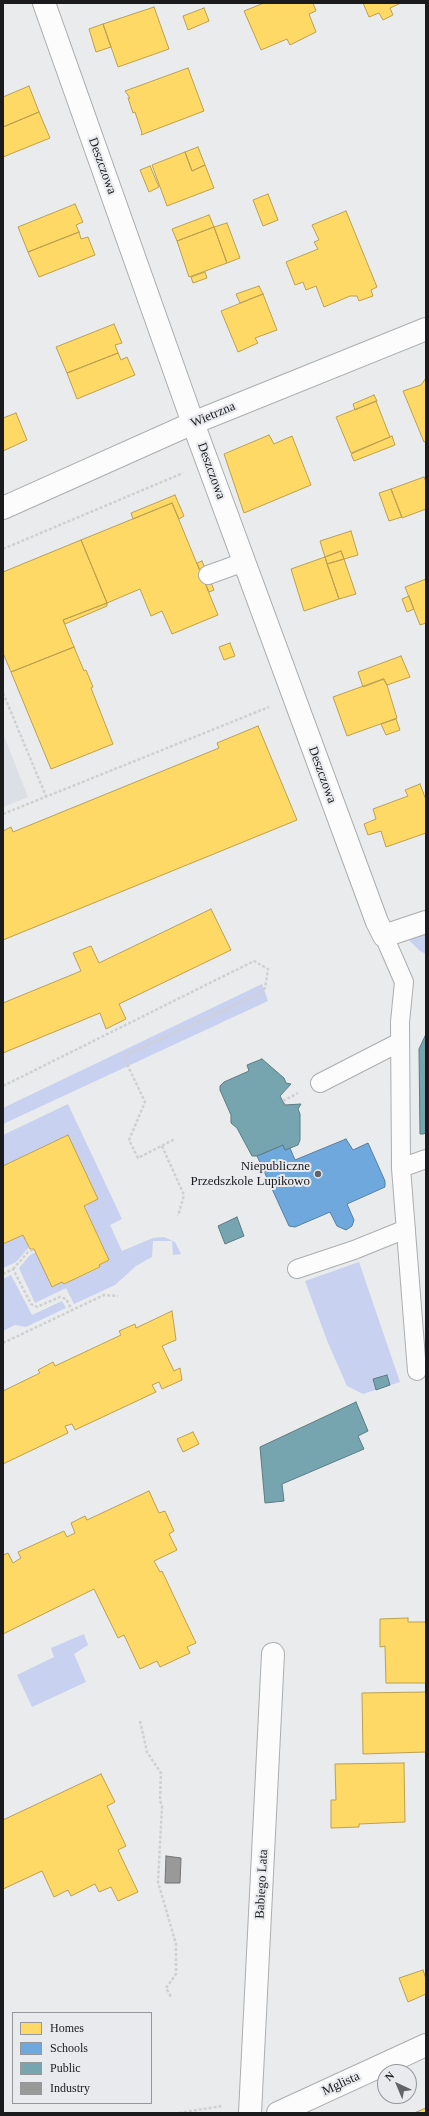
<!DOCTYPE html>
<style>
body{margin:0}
#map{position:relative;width:429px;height:2116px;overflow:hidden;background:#e9ebed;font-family:Georgia,serif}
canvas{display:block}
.frame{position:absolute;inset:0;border:4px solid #1b1b1d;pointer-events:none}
.legend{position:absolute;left:12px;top:2012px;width:140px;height:92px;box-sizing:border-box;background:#e8eaee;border:1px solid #96979a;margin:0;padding:5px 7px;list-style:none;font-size:12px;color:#1b1b1d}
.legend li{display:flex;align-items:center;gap:8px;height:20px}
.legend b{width:20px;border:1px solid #96979a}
.north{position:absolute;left:377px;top:2064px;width:40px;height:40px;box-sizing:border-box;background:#e8eaee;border:1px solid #96979a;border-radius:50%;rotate:316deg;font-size:11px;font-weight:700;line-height:16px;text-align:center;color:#1b1b1d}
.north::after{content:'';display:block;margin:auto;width:14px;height:18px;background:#636466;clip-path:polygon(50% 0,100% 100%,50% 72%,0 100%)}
</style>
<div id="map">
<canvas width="429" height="2116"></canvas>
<div class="frame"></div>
<ul class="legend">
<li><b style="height:11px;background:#ffd966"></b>Homes</li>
<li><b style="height:11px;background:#6fa8dc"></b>Schools</li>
<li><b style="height:11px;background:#76a5af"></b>Public</li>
<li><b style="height:11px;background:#999"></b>Industry</li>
</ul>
<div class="north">N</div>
</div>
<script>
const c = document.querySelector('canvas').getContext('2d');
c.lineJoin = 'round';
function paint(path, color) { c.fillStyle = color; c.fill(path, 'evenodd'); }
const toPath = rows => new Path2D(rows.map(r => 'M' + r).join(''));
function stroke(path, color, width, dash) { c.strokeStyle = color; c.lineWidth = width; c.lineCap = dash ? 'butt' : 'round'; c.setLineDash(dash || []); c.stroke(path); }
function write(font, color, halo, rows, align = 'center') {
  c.font = font + ' Georgia,serif'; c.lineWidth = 4; c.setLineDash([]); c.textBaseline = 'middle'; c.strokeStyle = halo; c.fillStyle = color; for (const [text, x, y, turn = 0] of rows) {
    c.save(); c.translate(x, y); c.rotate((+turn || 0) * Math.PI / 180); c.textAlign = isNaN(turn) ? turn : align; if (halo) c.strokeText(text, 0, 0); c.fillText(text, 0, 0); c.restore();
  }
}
paint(toPath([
 [3,733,28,797,3,807]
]), '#dddfe7');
paint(toPath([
 [426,933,426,954,420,951,409,940],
 [262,984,268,1001,3,1124,3,1108],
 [68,1104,122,1219,110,1225,122,1251,153,1238,164,1237,175,1242,181,1254,173,1255,172,1241,153,1241,152,1257,136,1266,115,1285,74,1304,66,1288,35,1303,19,1268,30,1255,36,1252,52,1287,62,1282,64,1284,100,1268,99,1265,109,1260,84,1206,98,1199,68,1135,3,1166,3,1135],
 [23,1235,29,1247,16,1262,3,1268,3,1244],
 [359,1262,400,1382,363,1394,347,1386,328,1343,305,1281],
 [11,1275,32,1315,62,1301,66,1308,26,1327,15,1325,3,1331,3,1279],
 [84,1634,88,1645,74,1654,86,1682,32,1707,17,1675,54,1657,51,1648]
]), '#c9d1f1');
const homes = toPath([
 [264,3,313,3,316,11,309,14,316,32,290,45,287,39,261,50,244,11,264,3],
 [363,3,401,3,390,8,393,15,383,20,379,13,369,17,363,3],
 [154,7,169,49,118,67,103,24,154,7],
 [204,8,209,21,188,30,183,16,204,8],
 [103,24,111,47,96,52,89,29,103,24],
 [188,68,204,111,141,135,142,133,135,112,133,113,128,98,130,98,125,91,188,68],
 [29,86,39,112,3,127,3,97,29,86],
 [39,112,50,138,3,157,3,127,39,112],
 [198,147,205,165,192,171,185,152,198,147],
 [185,152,192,171,205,165,214,188,167,206,152,165,185,152],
 [150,166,159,187,149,192,140,170,150,166],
 [268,194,278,220,263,226,253,200,268,194],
 [75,204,83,222,76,225,79,232,28,252,18,227,75,204],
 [346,211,377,287,371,290,373,296,359,301,357,296,350,296,324,307,316,286,306,290,303,282,295,285,286,262,318,249,314,242,319,240,312,225,346,211],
 [209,215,214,227,177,241,172,229,209,215],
 [227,223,240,258,227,263,214,227,227,223],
 [214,227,227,263,189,277,177,241,214,227],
 [79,232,81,239,88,237,95,255,39,277,28,252,79,232],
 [205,272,207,278,193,283,191,277,205,272],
 [259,286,263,294,240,303,236,294,259,286],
 [263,294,277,330,255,338,258,343,238,352,221,311,263,294],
 [114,324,122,343,115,345,118,353,67,373,56,347,114,324],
 [118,353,121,360,127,357,135,375,77,399,67,373,118,353],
 [426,378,426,441,424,442,403,391,421,385,426,378],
 [374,395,377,401,355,410,353,404,374,395],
 [376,401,390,437,351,453,336,417,376,401],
 [16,413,27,440,3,451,3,418,16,413],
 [269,435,274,444,292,436,311,485,244,513,224,454,269,435],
 [392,436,395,445,354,461,351,454,392,436],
 [424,477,426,482,426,509,402,518,391,489,424,477],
 [391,489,402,517,389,521,379,493,391,489],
 [175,495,184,516,179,519,172,503,133,519,131,513,175,495],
 [172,503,218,615,172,634,162,611,151,616,140,589,107,603,81,540,172,503],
 [351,531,358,555,344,559,341,551,325,557,320,541,351,531],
 [81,540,107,603,63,620,74,647,11,672,3,653,3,572,81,540],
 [341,551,344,559,327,564,325,557,341,551],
 [325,557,339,599,304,611,291,569,325,557],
 [344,559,356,594,339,599,327,564,344,559],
 [202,561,214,590,209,592,197,563,202,561],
 [426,579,426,623,420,625,405,587,426,579],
 [409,596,414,609,407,612,402,599,409,596],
 [107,603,107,606,65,624,63,620,107,603],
 [230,643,235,656,224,660,219,647,230,643],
 [74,647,84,671,86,670,93,687,91,688,113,744,51,769,11,672,74,647],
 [401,656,410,677,387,685,384,679,363,687,358,672,401,656],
 [383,679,387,685,397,718,347,736,333,697,383,679],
 [396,719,400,730,386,735,381,724,396,719],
 [258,726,297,820,3,940,3,831,11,827,13,832,219,748,217,743,258,726],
 [420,784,426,800,426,833,386,847,381,831,368,835,364,824,376,819,373,809,408,796,405,790,420,784],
 [211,909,231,950,119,1004,126,1019,106,1029,100,1013,3,1053,3,1003,81,971,73,953,91,946,99,963,211,909],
 [68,1135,98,1199,84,1206,109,1260,99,1265,100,1267,64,1284,62,1282,52,1287,34,1249,30,1249,23,1235,3,1244,3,1166,68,1135],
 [172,1311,176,1340,162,1346,174,1371,180,1368,182,1380,162,1389,159,1382,152,1385,156,1392,75,1430,72,1424,65,1426,68,1433,3,1464,3,1391,40,1373,38,1370,53,1362,55,1366,121,1335,119,1331,135,1324,136,1328,172,1311],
 [193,1432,199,1444,183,1452,177,1439,193,1432],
 [149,1491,159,1513,165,1511,174,1531,169,1534,177,1550,154,1561,160,1572,162,1571,196,1643,187,1647,190,1653,160,1667,157,1661,140,1669,124,1635,118,1638,94,1589,3,1634,3,1555,8,1553,13,1563,21,1558,18,1552,64,1531,67,1537,75,1533,71,1523,85,1516,87,1520,149,1491],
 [408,1618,408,1622,426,1622,426,1683,386,1683,385,1646,380,1647,380,1619,408,1618],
 [426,1692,426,1752,363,1754,362,1693,426,1692],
 [404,1763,405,1822,359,1824,359,1827,331,1828,331,1800,336,1800,335,1764,404,1763],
 [101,1774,115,1802,107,1806,126,1846,118,1850,138,1892,118,1901,111,1887,99,1892,95,1884,71,1896,68,1890,54,1897,42,1871,3,1889,3,1820,101,1774],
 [423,1970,426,1979,426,1994,408,2002,399,1978,423,1970],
 [426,2108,426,2113,414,2113,426,2108]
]);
paint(homes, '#ffd966');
stroke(homes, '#bba050', 1);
const schools = toPath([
 [346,1139,353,1150,368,1143,385,1181,385,1187,347,1204,354,1220,352,1226,346,1230,337,1226,330,1212,295,1227,289,1226,257,1156,283,1145,285,1150,290,1148,295,1160,346,1139]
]);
paint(schools, '#6fa8dc');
stroke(schools, '#567ea3', 1);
const public = toPath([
 [426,1034,426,1133,423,1134,420,1134,419,1049,426,1034],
 [262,1059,284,1078,286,1083,291,1084,280,1096,285,1105,301,1104,298,1109,300,1114,300,1140,298,1145,285,1150,283,1145,257,1156,252,1156,237,1128,231,1123,231,1115,220,1090,220,1086,224,1082,249,1071,247,1065,262,1059],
 [237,1217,244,1236,225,1244,218,1226,237,1217],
 [387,1375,390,1385,376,1390,373,1379,387,1375],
 [356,1402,368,1431,358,1436,364,1449,282,1484,284,1501,265,1503,260,1447,356,1402]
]);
paint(public, '#76a5af');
stroke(public, '#5b7c83', 1);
const industry = toPath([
 [166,1856,181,1858,180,1883,165,1883,166,1856]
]);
paint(industry, '#999');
stroke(industry, '#737374', 1);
const lane = toPath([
 [208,575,244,562],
 [384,936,404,982,400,1022,401,1168,426,1159],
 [320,1083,400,1042],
 [401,1168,417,1371],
 [297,1269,354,1250,406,1229]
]);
const street = toPath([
 [44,3,193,423,377,922,384,936,426,922],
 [3,508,193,423,426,329],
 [250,2113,273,1654],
 [278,2113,426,2045]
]);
stroke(lane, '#abadae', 20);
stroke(street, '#abadae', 24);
stroke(toPath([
 [3,549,183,473],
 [3,693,46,796],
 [3,814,269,707],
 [3,1086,254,961,268,969,265,988,259,994,126,1055,128,1066,145,1102,129,1140,138,1158,175,1139],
 [283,1101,298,1093],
 [162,1146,184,1195,178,1216],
 [13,1269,28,1252,34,1249],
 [3,1274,13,1269,31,1304,37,1307,60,1297,66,1299,72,1310],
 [3,1343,104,1295,118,1296],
 [140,1721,147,1752,161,1773,160,1800,162,1806,158,1882,176,1944,176,1974,166,1988,171,1997],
 [179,2113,222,2106]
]), '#d0d0d0', 2.5, [3, 2]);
stroke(lane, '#fcfcfc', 18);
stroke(street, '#fcfcfc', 22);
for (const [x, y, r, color] of [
 [318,1174,4,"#636466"]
]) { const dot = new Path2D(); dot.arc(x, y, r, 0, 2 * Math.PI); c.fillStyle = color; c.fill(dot); stroke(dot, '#e8eaee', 1.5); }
write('13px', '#1b1b1d', '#e8eaee', [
 ["Deszczowa",102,166,70],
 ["Wietrzna",213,415,-23],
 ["Deszczowa",211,471,70],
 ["Deszczowa",322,775,70],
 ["Babiego Lata",262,1884,-87],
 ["Mglista",341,2084,-25]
]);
write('13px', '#1b1b1d', '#e8eaee', [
 ["Niepubliczne",310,1167],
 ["Przedszkole Lupikowo",310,1182]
], 'right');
</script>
